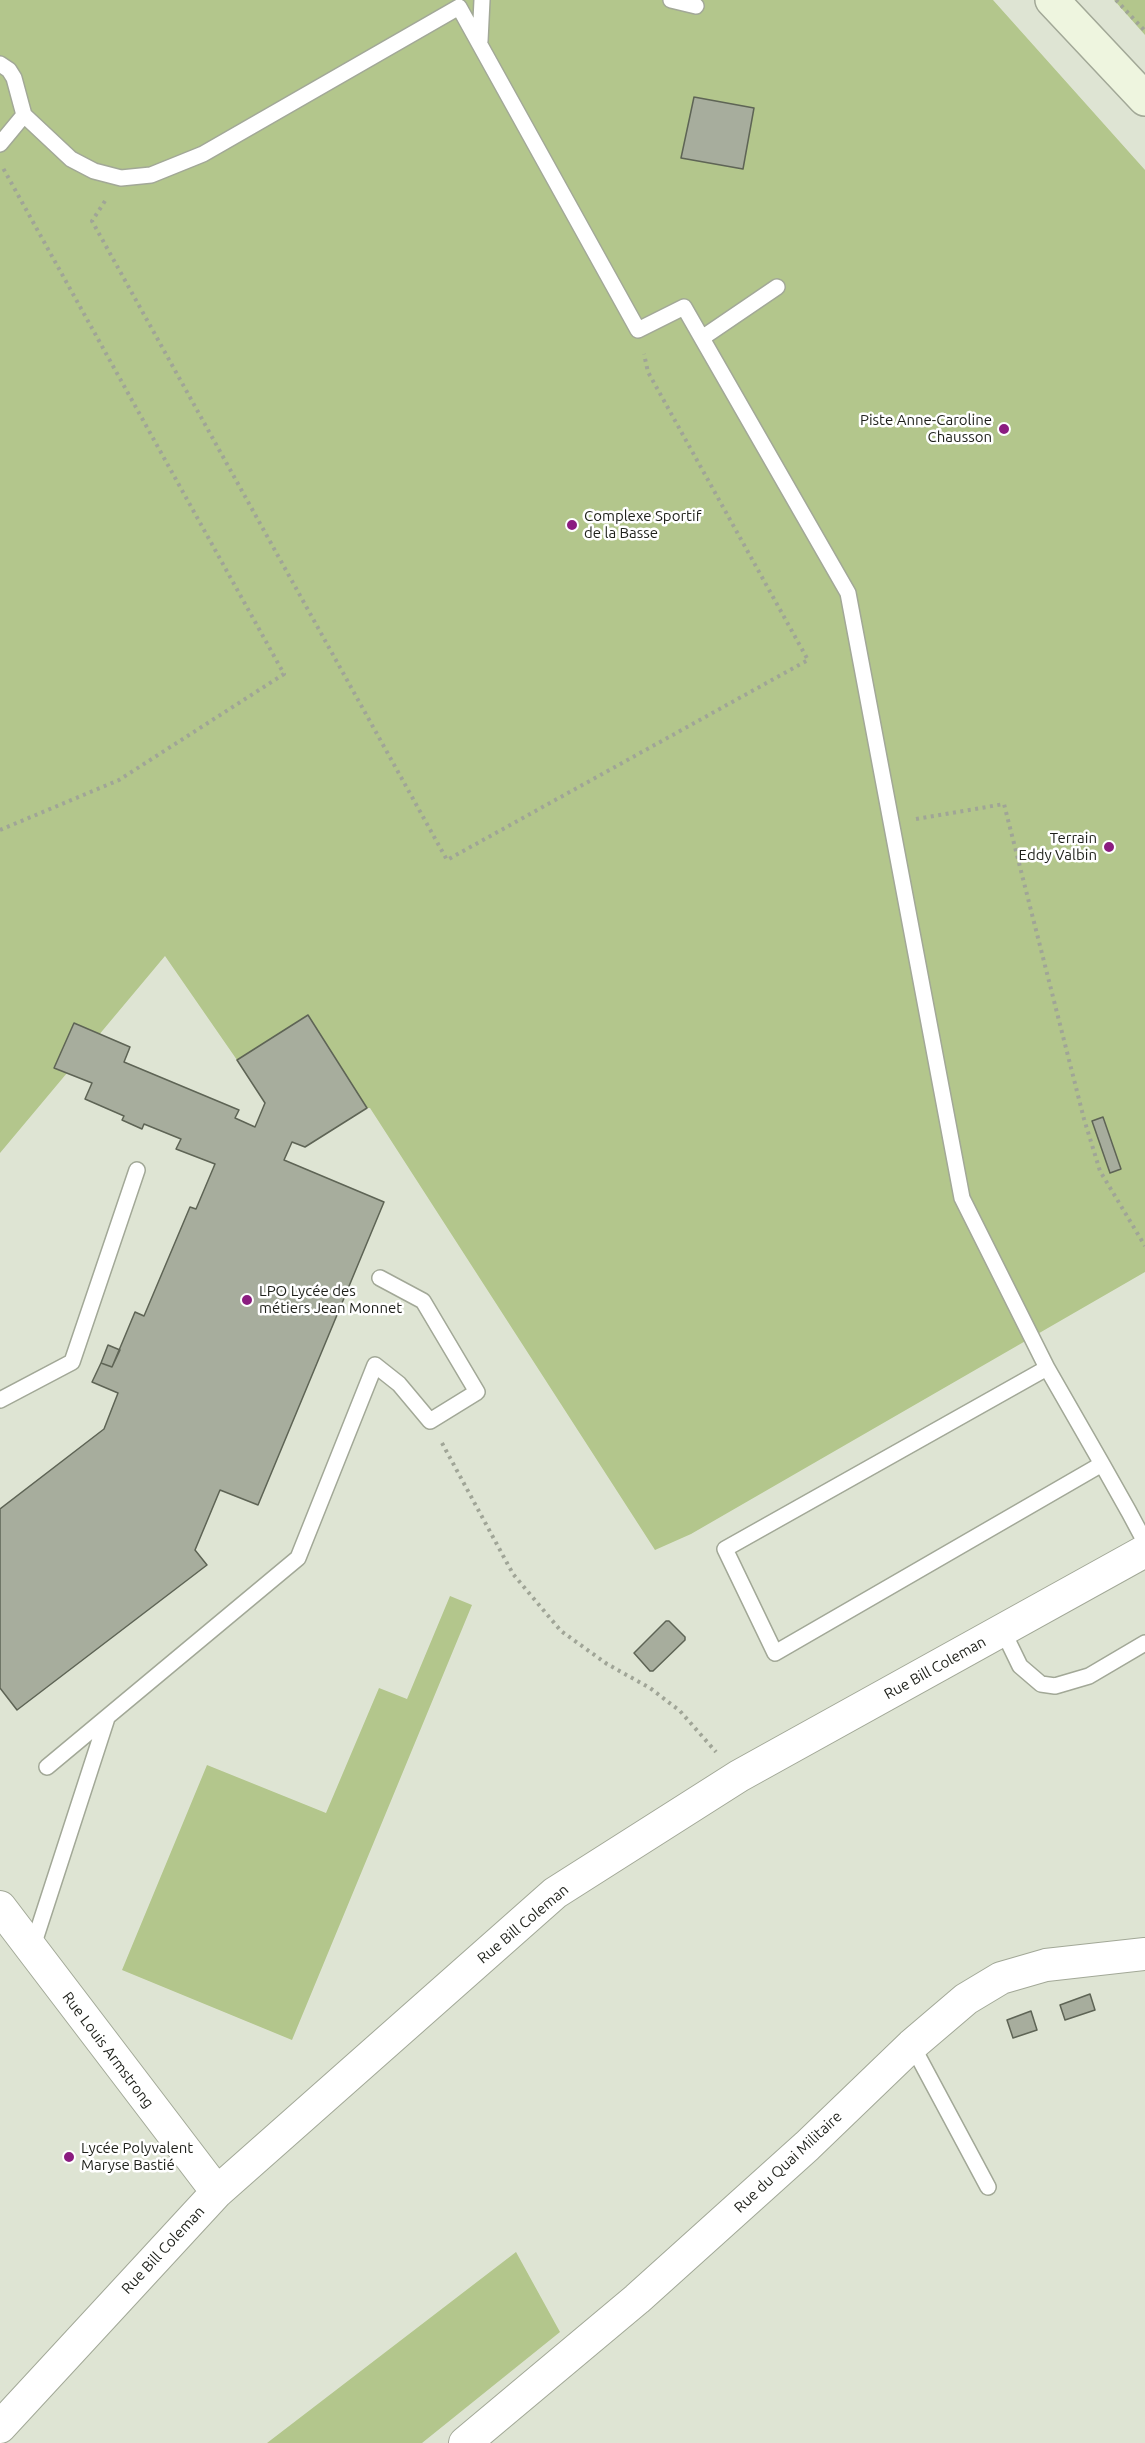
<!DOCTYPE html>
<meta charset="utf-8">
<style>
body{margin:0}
canvas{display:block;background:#dee4d3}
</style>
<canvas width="1145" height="2443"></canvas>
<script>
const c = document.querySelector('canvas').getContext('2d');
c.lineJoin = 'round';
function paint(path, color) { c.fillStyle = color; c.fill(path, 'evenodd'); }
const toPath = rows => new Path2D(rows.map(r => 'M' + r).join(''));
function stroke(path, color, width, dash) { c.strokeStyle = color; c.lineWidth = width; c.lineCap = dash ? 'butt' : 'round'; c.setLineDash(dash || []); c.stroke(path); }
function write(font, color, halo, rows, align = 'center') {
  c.font = font + ' Ubuntu,sans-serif'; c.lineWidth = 5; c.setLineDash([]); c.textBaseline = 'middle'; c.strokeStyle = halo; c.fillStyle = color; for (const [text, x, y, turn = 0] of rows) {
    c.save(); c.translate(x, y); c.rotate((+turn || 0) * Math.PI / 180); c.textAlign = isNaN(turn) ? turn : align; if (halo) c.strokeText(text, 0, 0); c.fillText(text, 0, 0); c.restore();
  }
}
paint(toPath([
 [0,0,993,0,1145,170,1145,1272,691,1534,655,1550,370,1108,367,1108,308,1016,237,1060,165,956,0,1153],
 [1114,0,1145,0,1145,35],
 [450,1596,472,1605,292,2040,122,1970,207,1765,326,1813,379,1688,407,1699],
 [516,2252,560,2332,422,2443,267,2443]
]), '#b3c68c');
const building = toPath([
 [694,97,754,108,743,169,681,158,694,97],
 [308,1015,367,1108,305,1147,292,1142,284,1160,384,1202,258,1505,220,1490,195,1550,207,1565,17,1710,0,1688,0,1509,104,1429,118,1393,92,1382,101,1363,112,1367,135,1312,144,1316,190,1207,196,1209,215,1164,176,1149,181,1139,144,1124,142,1129,122,1120,124,1116,85,1099,92,1083,54,1068,74,1023,130,1047,124,1062,239,1110,235,1118,255,1127,265,1103,237,1060,308,1015],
 [1103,1117,1121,1169,1110,1173,1092,1121,1103,1117],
 [108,1345,120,1350,112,1367,101,1363,108,1345],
 [666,1621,669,1621,685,1637,685,1640,653,1671,650,1671,634,1653,666,1621],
 [1090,1994,1095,2010,1065,2020,1060,2005,1090,1994],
 [1031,2011,1037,2030,1013,2038,1007,2020,1031,2011]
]);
paint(building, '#a7ad9d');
stroke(building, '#5e6455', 1.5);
const service = toPath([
 [671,0,696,6],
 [480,41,482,0],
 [0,64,9,70,14,78,24,115,71,159,94,171,121,178,151,175,203,154,459,7,638,330,684,307,848,593,962,1198,1047,1368],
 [0,144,24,115],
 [702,338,777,287],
 [0,1400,72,1362,137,1170],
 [1102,1464,775,1653,725,1549,1047,1368,1102,1464,1129,1512,1145,1542],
 [1003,1631,1020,1666,1041,1684,1055,1686,1089,1676,1145,1643],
 [47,1767,298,1558,375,1365,399,1384,430,1421,477,1392,423,1301,380,1278],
 [32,1949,107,1718],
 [912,2045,988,2187]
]);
const minor = toPath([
 [0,1907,217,2192],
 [0,2427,217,2192,555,1893,739,1776,1145,1551],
 [465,2443,637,2299,807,2146,912,2045,966,1999,1001,1978,1046,1965,1145,1954]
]);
const secondary = toPath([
 [1052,0,1145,99]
]);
stroke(service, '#a2a897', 18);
stroke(minor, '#a2a897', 34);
stroke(secondary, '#a2a897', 36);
stroke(toPath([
 [1116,0,1145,31],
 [105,201,92,221,447,860,808,660,648,372,644,354],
 [916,819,1004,804,1084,1119,1100,1171,1145,1246],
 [0,830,119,780,284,674,3,168],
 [442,1443,513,1574,561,1631,607,1664,650,1688,680,1711,716,1752]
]), '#a0a597', 4, [3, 4.5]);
stroke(service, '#fff', 15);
stroke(minor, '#fff', 32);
stroke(secondary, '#eef5df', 33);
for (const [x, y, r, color] of [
 [1004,429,6,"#8b1c80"],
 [572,525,6,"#8b1c80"],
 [1109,847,6,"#8b1c80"],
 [247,1300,6,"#8b1c80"],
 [69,2157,6,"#8b1c80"]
]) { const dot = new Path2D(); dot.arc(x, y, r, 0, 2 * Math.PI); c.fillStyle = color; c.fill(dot); stroke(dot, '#fff', 2); }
write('15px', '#1e201a', '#fff', [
 ["Piste Anne-Caroline",992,420,"right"],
 ["Chausson",992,437,"right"],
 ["Complexe Sportif",584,516],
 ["de la Basse",584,533],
 ["Terrain",1097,838,"right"],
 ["Eddy Valbin",1097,855,"right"],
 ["LPO Lycée des",259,1291],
 ["métiers Jean Monnet",259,1308],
 ["Lycée Polyvalent",81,2148],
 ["Maryse Bastié",81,2165]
], 'left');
write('15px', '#1e201a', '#fff', [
 ["Rue Bill Coleman",935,1668,-29],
 ["Rue Bill Coleman",523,1924,-40],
 ["Rue Louis Armstrong",108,2050,53],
 ["Rue du Quai Militaire",788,2162,-43],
 ["Rue Bill Coleman",163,2250,-47]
]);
</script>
